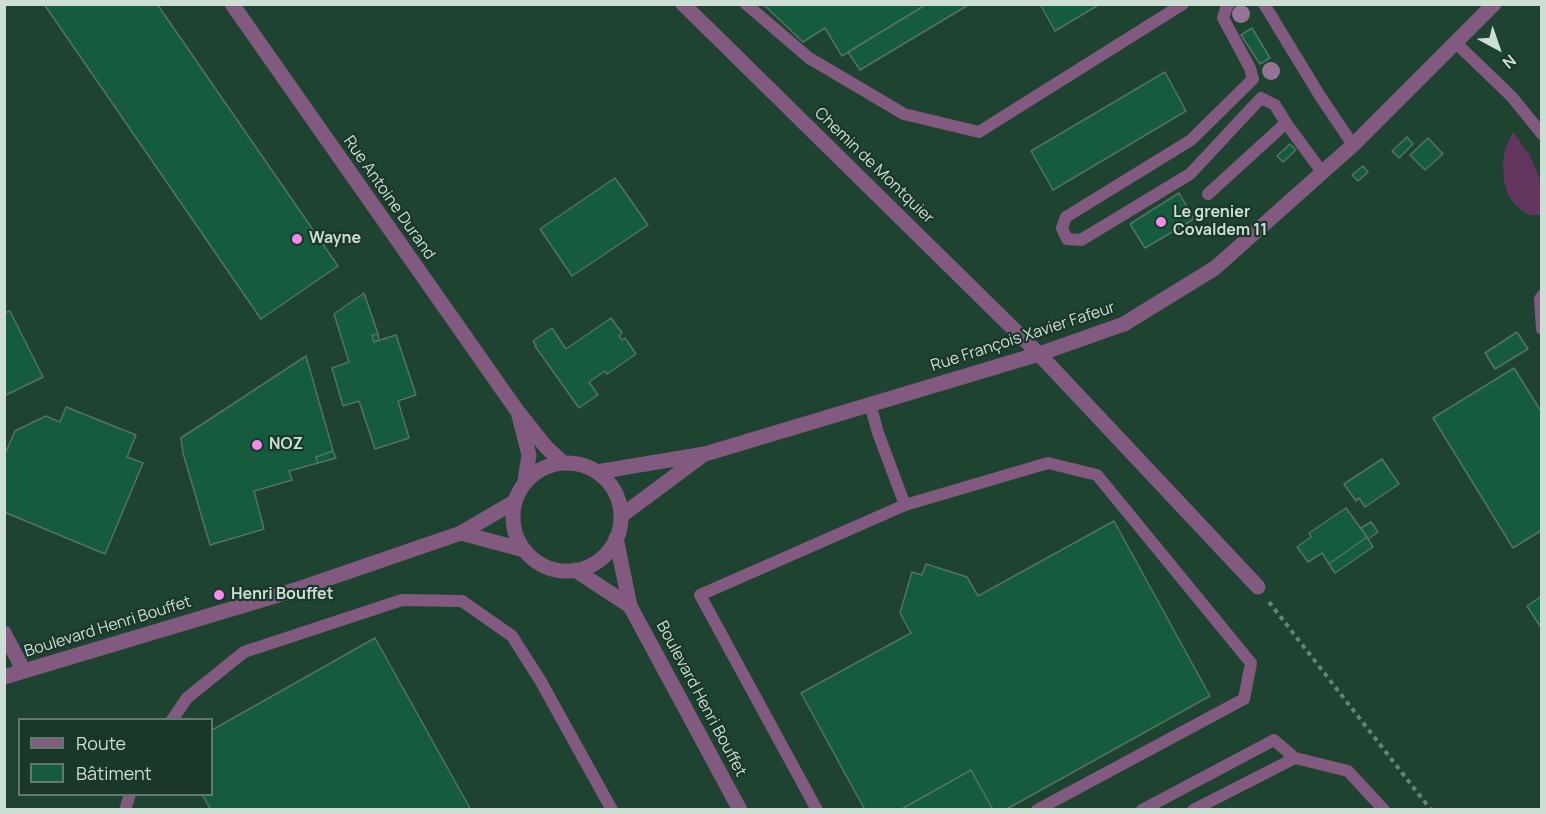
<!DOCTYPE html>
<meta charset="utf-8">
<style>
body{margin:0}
#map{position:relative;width:1546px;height:814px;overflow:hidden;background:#1a3829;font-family:Manrope,sans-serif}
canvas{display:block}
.frame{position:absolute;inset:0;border:6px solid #cdded4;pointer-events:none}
.legend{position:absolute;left:18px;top:718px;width:195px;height:78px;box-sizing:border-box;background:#1a3829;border:2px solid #627a6d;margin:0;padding:8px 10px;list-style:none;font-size:18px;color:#cdded4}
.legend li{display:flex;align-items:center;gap:12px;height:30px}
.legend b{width:30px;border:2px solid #627a6d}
.north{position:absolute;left:1468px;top:18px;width:60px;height:60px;-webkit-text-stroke:4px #1a3829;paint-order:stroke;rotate:140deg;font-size:16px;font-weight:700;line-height:24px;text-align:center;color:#cdded4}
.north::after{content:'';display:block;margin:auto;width:21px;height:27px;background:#cdded4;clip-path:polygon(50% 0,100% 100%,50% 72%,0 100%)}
</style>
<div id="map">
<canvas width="1546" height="814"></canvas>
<div class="frame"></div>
<ul class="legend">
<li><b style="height:8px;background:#825a7f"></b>Route</li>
<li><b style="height:16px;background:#145c3d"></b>Bâtiment</li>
</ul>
<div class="north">N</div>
</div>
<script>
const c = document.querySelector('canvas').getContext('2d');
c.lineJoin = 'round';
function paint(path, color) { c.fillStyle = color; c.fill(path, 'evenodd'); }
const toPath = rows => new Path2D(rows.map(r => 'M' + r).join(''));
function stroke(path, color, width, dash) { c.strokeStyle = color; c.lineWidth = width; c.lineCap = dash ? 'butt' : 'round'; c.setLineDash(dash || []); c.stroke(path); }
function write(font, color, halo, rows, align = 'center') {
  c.font = font + ' Manrope,sans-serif'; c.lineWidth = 4.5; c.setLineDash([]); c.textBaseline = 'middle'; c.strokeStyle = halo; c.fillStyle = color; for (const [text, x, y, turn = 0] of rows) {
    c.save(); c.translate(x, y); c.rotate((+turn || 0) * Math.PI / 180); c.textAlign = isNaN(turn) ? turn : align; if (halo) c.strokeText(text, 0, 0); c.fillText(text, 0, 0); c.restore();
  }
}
paint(toPath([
 [5,5,1541,5,1541,809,5,810],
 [20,720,212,720,212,794,20,794]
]), '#1e4330');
paint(toPath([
 [1513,132,1529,154,1538,174,1542,187,1540,215,1529,215,1516,206,1508,195,1504,181,1503,163,1505,149]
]), '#62365e');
const building = toPath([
 [44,4,157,4,338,266,261,319,44,4],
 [763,4,927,4,842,56,825,28,803,42,763,4],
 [927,4,970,4,860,70,848,52,927,4],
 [1040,4,1100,4,1055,31,1040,4],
 [1252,28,1270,58,1260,64,1241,35,1252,28],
 [1165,72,1186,111,1053,190,1031,151,1165,72],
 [1407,137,1413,144,1399,158,1392,151,1407,137],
 [1428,138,1443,154,1425,170,1410,155,1428,138],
 [1290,144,1296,150,1283,162,1277,156,1290,144],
 [1363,166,1368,172,1358,181,1352,175,1363,166],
 [615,178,648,225,572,276,540,229,615,178],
 [1179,193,1194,219,1145,248,1130,224,1179,193],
 [364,293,378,334,372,335,374,342,396,335,416,395,398,401,409,438,375,449,359,401,343,406,332,368,349,362,334,314,364,293],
 [10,311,43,377,4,396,4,313,10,311],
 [611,318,622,333,619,336,622,340,625,338,636,354,607,374,605,371,589,382,598,395,579,408,535,346,536,345,533,341,552,328,566,349,611,318],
 [1517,332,1528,349,1495,369,1485,353,1517,332],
 [378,334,379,340,374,342,372,335,378,334],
 [306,356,333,451,316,457,318,463,289,471,292,480,254,491,264,529,210,545,183,453,181,438,306,356],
 [1514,368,1542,413,1542,530,1513,548,1433,418,1514,368],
 [66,407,136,435,127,457,143,463,105,554,4,512,4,456,15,431,46,416,60,422,66,407],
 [333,451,336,458,318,463,316,457,333,451],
 [1382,459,1399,484,1365,507,1359,498,1356,501,1344,484,1382,459],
 [1346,508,1367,537,1329,564,1322,553,1308,562,1297,547,1311,537,1309,533,1346,508],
 [1114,521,1210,696,1005,810,993,810,971,770,900,810,865,810,801,693,911,633,900,613,912,572,922,575,926,564,967,577,978,596,1114,521],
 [1371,522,1378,532,1368,539,1361,528,1371,522],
 [1367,537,1373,547,1335,573,1329,564,1367,537],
 [1542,596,1542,629,1527,606,1542,596],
 [375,638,471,810,211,810,202,794,212,794,212,730,375,638],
 [971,770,993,810,900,810,971,770]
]);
paint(building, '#145c3d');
stroke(building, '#547362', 1.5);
stroke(toPath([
 [1269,602,1431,810]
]), '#6a8275', 4, [4.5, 4.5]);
stroke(toPath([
 [746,4,809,58,904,114,979,132,1183,4],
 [1229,4,1227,6,1223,18,1250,68,1253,79,1191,140,1066,217,1062,228,1067,239,1081,240,1190,174,1261,98,1275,105,1286,123,1322,172],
 [1264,4,1320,96,1353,145],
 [1456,43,1512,97,1542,134],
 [1208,194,1286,123],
 [1542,296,1540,299,1542,329],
 [870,404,878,433,905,505],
 [172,720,187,698,244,652,402,600,462,601,512,636,540,680,612,810],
 [125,810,130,794],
 [817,810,700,595,905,505,1048,463,1097,475,1251,663,1244,699,1037,810],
 [1142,810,1274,740,1295,758],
 [1193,810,1295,758,1348,771,1384,810]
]), '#825a7f', 12);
stroke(toPath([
 [232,4,518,412],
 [683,4,1039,354,1258,587],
 '513 517a54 54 0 1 1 108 0a54 54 0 1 1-108 0Z',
 [597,472,705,454,1039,354,1124,324,1215,268,1353,145,1494,4],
 [525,481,529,455,518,412,546,447,562,462],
 [621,516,703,455],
 [461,533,524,550],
 [616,538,630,606,740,810],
 [575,570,630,606],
 [4,633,24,671],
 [4,677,295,590,461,533,514,502]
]), '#825a7f', 15);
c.fillStyle = '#957498';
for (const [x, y] of [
 [1241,14],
 [1271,71]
]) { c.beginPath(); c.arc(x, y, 9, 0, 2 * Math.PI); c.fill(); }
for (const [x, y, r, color] of [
 [1161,222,6,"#f689ee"],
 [297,239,6,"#f689ee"],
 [257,445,6,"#f689ee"],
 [219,595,6,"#f689ee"]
]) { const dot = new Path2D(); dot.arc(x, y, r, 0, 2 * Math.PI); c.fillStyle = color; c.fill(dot); stroke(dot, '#1a3829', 2); }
write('16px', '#cdded4', '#1a3829', [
 ["Chemin de Montquier",874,166,44],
 ["Rue Antoine Durand",389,198,55],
 ["Rue François Xavier Fafeur",1023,337,-18],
 ["Boulevard Henri Bouffet",108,627,-17],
 ["Boulevard Henri Bouffet",701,699,62]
]);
write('bold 16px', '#cdded4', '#1a3829', [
 ["Le grenier",1173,213],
 ["Covaldem 11",1173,231],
 ["Wayne",309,239],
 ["NOZ",269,445],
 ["Henri Bouffet",231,595]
], 'left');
</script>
